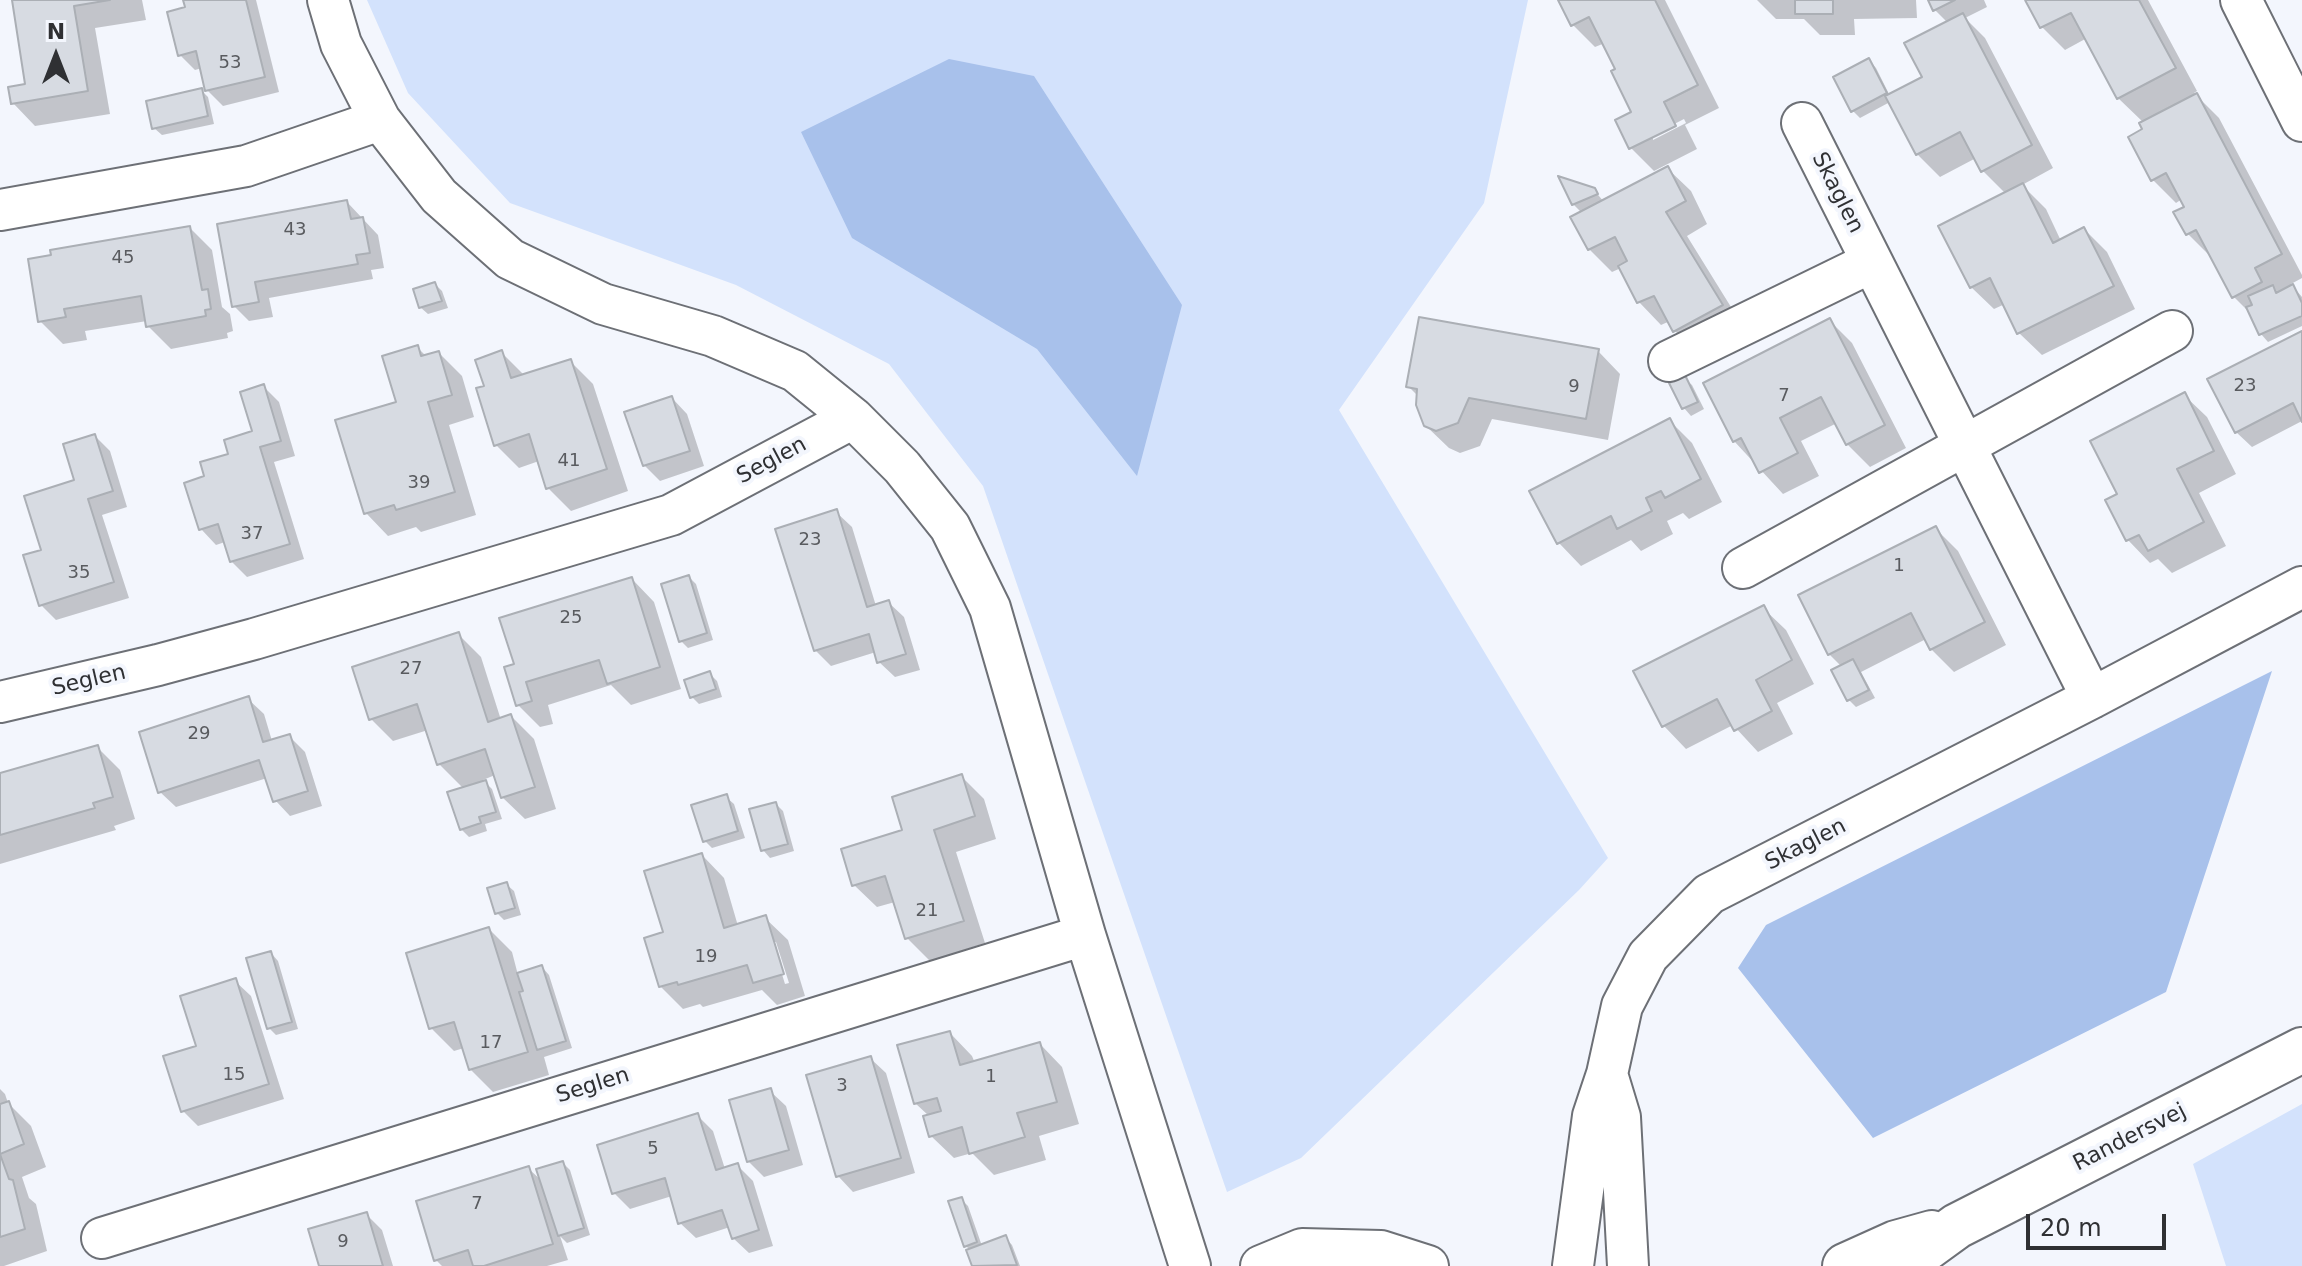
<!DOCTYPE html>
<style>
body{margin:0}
#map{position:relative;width:2302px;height:1266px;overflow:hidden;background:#f3f6fd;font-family:"DejaVu Sans",sans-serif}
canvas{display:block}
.north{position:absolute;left:16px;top:16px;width:80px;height:80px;-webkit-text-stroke:6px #f3f6fd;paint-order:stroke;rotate:0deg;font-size:22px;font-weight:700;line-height:32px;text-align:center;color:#2f3033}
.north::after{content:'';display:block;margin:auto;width:28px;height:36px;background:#2f3033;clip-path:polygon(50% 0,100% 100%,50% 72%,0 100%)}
.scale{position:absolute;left:2026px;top:1214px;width:140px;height:36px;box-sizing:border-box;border:4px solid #2f3033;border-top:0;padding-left:10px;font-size:24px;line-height:28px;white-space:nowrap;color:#2f3033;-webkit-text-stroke:6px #f3f6fd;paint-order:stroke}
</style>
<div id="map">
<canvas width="2302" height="1266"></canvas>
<div class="north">N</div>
<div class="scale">20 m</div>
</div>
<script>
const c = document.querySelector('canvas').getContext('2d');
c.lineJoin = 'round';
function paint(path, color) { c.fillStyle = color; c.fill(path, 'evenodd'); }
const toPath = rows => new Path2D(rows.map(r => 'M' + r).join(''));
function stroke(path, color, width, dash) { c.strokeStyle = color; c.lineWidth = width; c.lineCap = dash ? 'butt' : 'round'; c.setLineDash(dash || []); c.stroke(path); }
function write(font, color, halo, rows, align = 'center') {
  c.font = font + ' "DejaVu Sans",sans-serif'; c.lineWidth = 8; c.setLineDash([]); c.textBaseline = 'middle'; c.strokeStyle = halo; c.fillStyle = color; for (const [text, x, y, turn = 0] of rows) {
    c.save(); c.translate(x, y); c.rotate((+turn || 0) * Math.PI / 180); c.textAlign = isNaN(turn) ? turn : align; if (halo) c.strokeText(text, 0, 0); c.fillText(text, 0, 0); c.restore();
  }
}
paint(toPath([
 [367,0,1528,0,1484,203,1339,410,1608,858,1579,890,1301,1158,1227,1192,983,486,889,364,736,285,510,203,408,93],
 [2302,1104,2302,1266,2226,1266,2193,1164]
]), '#d3e2fc');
paint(toPath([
 [949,59,1034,76,1182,305,1137,476,1037,349,852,238,801,132],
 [2272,671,2166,992,1873,1138,1738,968,1766,925]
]), '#a8c1eb');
paint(toPath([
 [14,0,142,0,146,20,95,28,110,114,35,126,13,103,28,85],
 [186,0,256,0,279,92,223,106,207,90,202,68,195,70,180,55,188,9],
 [1560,0,1665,0,1719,108,1685,125,1697,149,1654,171,1631,148,1634,113,1618,70,1605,43,1595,47,1573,25],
 [1684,119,1686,123,1653,140,1653,135],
 [1757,0,1916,0,1917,18,1854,19,1855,35,1820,35,1804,19,1776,19],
 [1930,0,1984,0,1987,7,1965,18,1985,38,2053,168,2022,185,2046,209,2061,241,2084,229,2107,252,2135,309,2042,355,2019,333,2005,304,1994,309,1971,287,2006,194,1983,171,1976,158,1940,177,1917,154,1890,102,1860,118,1853,111,1869,60,1876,68,1890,96,1924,77,1948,23,1935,10],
 [2027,0,2148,0,2197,91,2194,93,2219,118,2302,275,2302,278,2291,284,2302,297,2302,326,2268,342,2261,334,2252,315,2234,297,2210,256,2188,234,2186,208,2182,199,2176,203,2153,180,2144,123,2118,98,2087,38,2065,50,2042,27],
 [201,90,208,97,214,124,162,135,154,128],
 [1668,169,1691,191,1707,224,1687,236,1744,328,1697,353,1674,330,1670,321,1661,325,1639,302,1621,268,1612,272,1589,249,1582,213,1573,204,1594,190,1604,202],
 [347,202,378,235,384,268,371,270,373,279,269,298,273,317,249,321,234,306,219,226],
 [190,228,212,250,222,307,230,314,233,331,227,333,228,338,171,349,148,326,147,321,85,331,87,340,63,344,40,321],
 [435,284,442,291,448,308,428,314,420,307],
 [1830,321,1852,343,1906,448,1870,467,1847,444,1837,423,1801,441,1819,476,1783,494,1734,441],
 [2302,333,2302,421,2252,447,2236,432],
 [417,347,427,357,439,353,462,376,474,417,449,425,476,515,421,532,416,527,388,536,366,513],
 [1598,351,1620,374,1608,440,1492,419,1480,446,1460,453,1449,448,1425,425,1418,396,1408,386],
 [502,353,525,376,570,361,593,384,628,491,571,511,548,488,539,461,519,468,496,445],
 [1684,378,1692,385,1704,409,1691,416,1684,408,1672,384],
 [263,386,279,402,295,456,274,462,304,559,247,577,231,561,225,542,216,545,201,529,207,478,255,433],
 [2184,395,2207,417,2236,474,2199,493,2226,546,2172,573,2158,559,2150,563,2128,540,2120,495],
 [672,398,687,414,704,466,660,481,644,465],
 [1669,420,1692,443,1722,502,1689,519,1683,513,1667,521,1673,534,1641,551,1631,540,1581,566,1559,543,1532,491],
 [95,436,110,451,127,507,102,515,129,598,56,620,41,605,44,551,77,482],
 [836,512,852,527,876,606,888,602,904,617,920,670,895,677,879,662,876,652,831,666,815,650],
 [1935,528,1958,551,2006,645,1954,672,1931,649,1926,639,1861,672,1875,698,1856,707,1849,700,1842,667,1829,654],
 [689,577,696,584,713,640,688,648,681,641],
 [632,579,654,602,681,689,631,705,611,685,548,705,553,724,540,727,518,705,516,665],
 [1763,608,1786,630,1814,684,1777,703,1793,734,1758,752,1733,725,1686,749,1664,726,1636,672],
 [459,635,481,657,501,720,511,716,534,739,556,809,525,819,502,797,495,775,483,780,492,789,502,819,485,824,487,831,469,837,461,829,464,789,439,764,428,730,393,741,371,719],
 [710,674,717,681,722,697,699,704,692,697],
 [248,699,264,714,272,741,289,736,305,752,322,806,290,816,275,800,267,778,176,807,160,792],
 [97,747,120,770,135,819,114,826,116,830,0,864,0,775],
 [961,776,984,799,996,839,956,852,985,943,930,961,907,938,895,902,877,907,854,885,905,831],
 [726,797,734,804,745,838,712,848,705,841],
 [776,804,783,811,794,851,770,858,763,850],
 [702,855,724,878,738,926,765,918,788,940,805,996,777,1005,762,990,703,1007,700,1004,683,1009,660,986,665,933],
 [772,942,776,942,789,983,785,984],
 [506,884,514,891,521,915,504,920,497,913],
 [489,929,512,952,518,975,542,967,549,975,572,1048,544,1057,549,1075,493,1092,470,1069,464,1048,454,1051,431,1028],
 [271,953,278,961,298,1029,276,1035,269,1028],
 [235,981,251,996,284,1099,198,1126,183,1111,198,1048],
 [950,1033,972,1056,975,1063,1040,1044,1062,1067,1079,1124,1039,1136,1046,1160,994,1175,972,1153,954,1158,931,1136,929,1116,915,1103],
 [870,1058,886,1073,915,1173,853,1192,838,1176],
 [0,1089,5,1094,8,1103,31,1126,46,1167,22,1177,29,1198,36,1204,47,1251,4,1266,0,1266],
 [770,1091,786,1106,803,1165,764,1177,748,1161],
 [698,1116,713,1131,725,1169,737,1165,753,1181,773,1246,749,1253,733,1238,730,1227,696,1238,680,1223,672,1196,630,1209,614,1193],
 [563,1163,570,1170,590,1235,567,1243,560,1236,568,1260,547,1266,442,1266,436,1260,529,1169,543,1182],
 [961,1199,968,1206,982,1246,1005,1237,1012,1245,1020,1266,974,1266,970,1250,965,1245],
 [367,1215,382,1230,393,1266,321,1266]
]), '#0003');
const building = toPath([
 [12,0,110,0,74,6,88,91,11,104,8,87,25,84,12,0],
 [183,0,246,0,265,77,205,91,196,51,178,56,167,12,185,7,183,0],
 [1558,0,1655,0,1698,85,1664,102,1676,126,1629,149,1615,120,1631,112,1611,71,1615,69,1589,17,1571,26,1558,0],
 [1795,0,1833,0,1833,14,1795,14,1795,0],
 [1928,0,1955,0,1933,11,1928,0],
 [2025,0,2139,0,2176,68,2117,99,2071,13,2040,28,2025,0],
 [1963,13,2032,145,1981,172,1960,132,1916,155,1885,96,1922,77,1904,43,1963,13],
 [1869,58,1887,93,1851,112,1833,77,1869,58],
 [202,88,208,116,152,129,146,101,202,88],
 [2197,93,2282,254,2255,268,2262,282,2232,298,2196,230,2186,235,2173,212,2184,207,2166,173,2151,181,2128,137,2142,129,2139,123,2197,93],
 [1668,166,1686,201,1666,212,1723,305,1673,332,1654,296,1637,303,1618,266,1627,261,1615,237,1588,250,1570,217,1668,166],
 [1558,176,1595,188,1598,194,1572,205,1558,176],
 [2023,183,2053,243,2084,227,2114,286,2017,334,1990,278,1970,288,1938,226,2023,183],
 [347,200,351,219,363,217,370,253,356,255,358,264,255,282,259,302,232,307,217,224,347,200],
 [190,226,202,290,208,289,211,309,205,310,206,316,146,327,141,296,64,309,66,317,38,322,28,259,51,255,50,250,190,226],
 [435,282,442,301,419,308,413,289,435,282],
 [2293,284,2302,303,2302,316,2259,335,2246,307,2252,305,2248,296,2273,285,2276,293,2293,284],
 [1419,317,1599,349,1586,419,1469,398,1458,423,1436,431,1424,426,1416,405,1417,389,1406,387,1419,317],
 [1830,318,1885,425,1846,445,1821,397,1780,418,1798,453,1759,473,1741,438,1733,442,1703,383,1830,318],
 [2302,331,2302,422,2293,403,2235,433,2207,379,2302,331],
 [418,345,421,356,439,351,452,395,428,402,455,492,396,510,394,505,364,514,335,420,396,402,382,356,418,345],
 [502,350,511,378,571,359,607,469,546,489,529,434,494,446,476,388,484,386,475,360,502,350],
 [1685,375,1698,402,1682,409,1669,383,1685,375],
 [264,384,281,441,260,447,290,544,230,562,218,524,199,530,184,483,204,476,200,462,228,454,224,440,252,431,240,392,264,384],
 [2185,392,2214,451,2177,469,2204,522,2148,551,2139,535,2126,541,2105,500,2117,494,2090,441,2185,392],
 [672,396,690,451,643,466,624,412,672,396],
 [1670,418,1701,479,1665,498,1661,491,1646,498,1652,511,1617,529,1611,516,1557,544,1529,491,1670,418],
 [95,434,113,491,88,499,114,582,39,606,23,555,41,550,24,496,74,480,63,444,95,434],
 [837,509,867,607,889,600,906,654,877,663,869,634,814,651,775,529,837,509],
 [1936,526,1985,622,1930,650,1911,613,1828,655,1798,595,1936,526],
 [689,575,707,633,679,642,661,584,689,575],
 [632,577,660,667,607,684,599,660,526,682,532,701,516,706,504,667,514,664,499,618,632,577],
 [1764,605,1792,660,1756,680,1772,711,1734,731,1717,699,1662,727,1633,671,1764,605],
 [459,632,488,722,511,714,535,787,501,798,485,749,437,765,417,704,369,720,352,667,459,632],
 [1853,659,1869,690,1847,701,1831,670,1853,659],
 [710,671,716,689,690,698,684,680,710,671],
 [249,696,263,742,290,734,308,791,273,802,259,760,158,793,139,732,249,696],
 [98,745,113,797,93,803,95,808,0,835,0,773,98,745],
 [962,774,975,816,934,830,964,921,905,939,885,876,852,886,841,849,902,830,892,797,962,774],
 [486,780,496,812,479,817,481,823,460,830,447,792,486,780],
 [727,794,738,831,703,842,691,805,727,794],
 [776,802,788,844,761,851,749,809,776,802],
 [702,853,724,928,766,915,784,974,753,983,747,965,678,985,677,982,659,987,644,938,663,932,644,871,702,853],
 [507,882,515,908,495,914,487,888,507,882],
 [489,927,528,1052,469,1070,454,1022,429,1029,406,953,489,927],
 [271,951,292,1022,267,1029,246,958,271,951],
 [542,965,566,1041,537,1050,519,992,523,991,517,973,542,965],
 [236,978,269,1084,181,1112,163,1056,196,1046,180,996,236,978],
 [950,1031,960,1065,1040,1042,1057,1102,1017,1113,1025,1137,969,1154,962,1127,929,1137,923,1116,941,1111,937,1098,914,1104,897,1045,950,1031],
 [871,1056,901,1158,836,1177,806,1075,871,1056],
 [771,1088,789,1150,747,1162,729,1100,771,1088],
 [9,1101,24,1144,0,1154,9,1179,13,1180,25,1229,0,1237,0,1104,9,1101],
 [698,1113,716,1170,738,1163,759,1230,732,1239,722,1210,678,1224,665,1178,612,1194,597,1145,698,1113],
 [563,1161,584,1228,558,1236,536,1169,563,1161],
 [529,1166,553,1244,484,1266,473,1266,468,1250,434,1261,416,1201,529,1166],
 [962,1197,977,1242,964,1247,948,1201,962,1197],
 [367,1212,383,1266,319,1266,308,1229,367,1212],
 [1006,1235,1017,1265,972,1266,966,1250,1006,1235]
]);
paint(building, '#d7dbe2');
stroke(building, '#abafb5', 2);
const street = toPath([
 [328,0,341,44,380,120,439,196,510,259,603,304,713,336,795,371,853,418,902,467,950,527,990,608,1085,935,1190,1266],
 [2241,0,2302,121],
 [1802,123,2092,698],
 [0,210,246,166,380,120],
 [1669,361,1872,262],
 [1743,568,2172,331],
 [0,702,158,665,254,639,671,515,853,418],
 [1607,1074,1620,1117,1628,1266],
 [102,1238,1085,935],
 [1261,1266,1302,1249,1381,1251,1428,1266],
 [1573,1266,1593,1116,1607,1074,1622,1006,1648,956,1709,894,2092,698,2302,587]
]);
const secondary = toPath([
 [1845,1266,1896,1243,1932,1233],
 [1902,1266,1957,1226,2302,1050]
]);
stroke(street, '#6d7076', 44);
stroke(secondary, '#6d7076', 48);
stroke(street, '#fff', 40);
stroke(secondary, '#fff', 44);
write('18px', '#595b5f', null, [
 ["53",230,63],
 ["43",295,230],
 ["45",123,258],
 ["23",2245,386],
 ["9",1574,387],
 ["7",1784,396],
 ["41",569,461],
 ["39",419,483],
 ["37",252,534],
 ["23",810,540],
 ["1",1899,566],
 ["35",79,573],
 ["25",571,618],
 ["27",411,669],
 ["29",199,734],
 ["21",927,911],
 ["19",706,957],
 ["17",491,1043],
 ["15",234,1075],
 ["1",991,1077],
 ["3",842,1086],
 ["5",653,1149],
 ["7",477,1204],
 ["9",343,1242]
]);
write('22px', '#2f3033', '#f3f6fd', [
 ["Skaglen",1837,193,63],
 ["Seglen",772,461,-28],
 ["Seglen",89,681,-13],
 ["Skaglen",1806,845,-27],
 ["Seglen",593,1086,-17],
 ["Randersvej",2130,1138,-27]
]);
</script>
